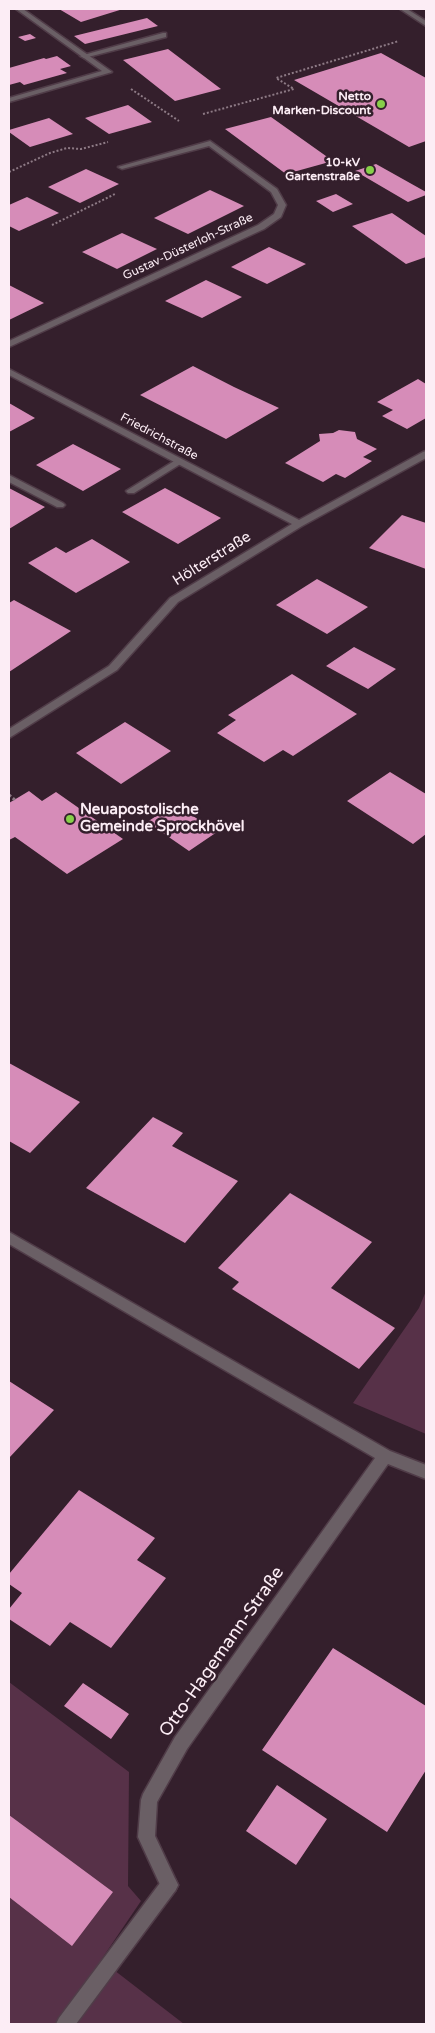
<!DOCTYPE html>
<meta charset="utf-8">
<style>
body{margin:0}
#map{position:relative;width:435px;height:2033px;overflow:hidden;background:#341f2c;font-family:"Varela Round",sans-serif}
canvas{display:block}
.frame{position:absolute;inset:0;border:10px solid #fcedf5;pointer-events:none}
</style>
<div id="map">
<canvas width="435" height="2033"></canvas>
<div class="frame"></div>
</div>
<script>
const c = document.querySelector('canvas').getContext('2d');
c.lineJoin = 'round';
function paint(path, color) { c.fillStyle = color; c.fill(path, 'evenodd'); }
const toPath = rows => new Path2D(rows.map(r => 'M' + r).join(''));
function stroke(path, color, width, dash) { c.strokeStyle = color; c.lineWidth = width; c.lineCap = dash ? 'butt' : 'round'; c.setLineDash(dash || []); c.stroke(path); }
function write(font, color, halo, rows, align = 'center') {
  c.font = font + ' "Varela Round",sans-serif'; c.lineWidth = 5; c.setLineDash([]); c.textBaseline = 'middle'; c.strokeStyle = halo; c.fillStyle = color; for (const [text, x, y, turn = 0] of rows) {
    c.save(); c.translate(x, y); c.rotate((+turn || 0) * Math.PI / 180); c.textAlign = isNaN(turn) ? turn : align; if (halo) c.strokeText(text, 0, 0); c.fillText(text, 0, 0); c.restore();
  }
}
paint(toPath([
 [426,1291,426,1434,353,1403,419,1308],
 [9,1682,129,1772,128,1886,141,1901,101,1960,184,2024,9,2024]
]), '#573148');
paint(toPath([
 [59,9,123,9,81,22],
 [147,18,158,26,85,44,74,36],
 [30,34,36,38,25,41,18,37],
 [168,49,221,89,175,101,123,60],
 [381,53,426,78,426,141,409,147,294,80],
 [57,56,71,66,60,69,67,73,24,85,20,82,9,85,9,68,44,58,46,59],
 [128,105,152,122,109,134,85,118],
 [271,117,333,161,286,174,225,129],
 [49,118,73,134,30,147,9,132,9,130],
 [376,164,426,192,426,195,408,202,355,171],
 [86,169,119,184,80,203,48,187],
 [210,190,244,206,188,234,154,218],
 [336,194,353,204,333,212,316,201],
 [27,197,59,213,19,231,9,226,9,205],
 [392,213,426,236,426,257,406,264,352,226],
 [122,233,157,249,117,269,82,252],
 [269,247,306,264,267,284,231,267],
 [206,280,242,297,202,318,165,301],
 [9,285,44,303,9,320],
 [193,366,234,387,279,408,226,439,140,395],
 [418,379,426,384,426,418,407,429,382,416,393,410,377,402],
 [9,403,35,418,9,432],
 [339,430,355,432,357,439,377,449,363,457,372,461,345,478,336,474,323,482,285,463,320,441,319,434,333,433],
 [73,444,98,457,121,469,83,491,36,465],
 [9,488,45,507,9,529],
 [165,488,221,518,178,544,122,512],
 [402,515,426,523,426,569,369,548],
 [92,539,130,562,76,593,28,563,56,547,66,553],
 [317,579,368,607,327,634,276,605],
 [14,600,71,631,9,672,9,603],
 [354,647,396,669,368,689,326,666],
 [292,674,357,714,293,756,283,750,264,762,217,733,236,720,228,715],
 [125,722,171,751,121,784,76,753],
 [390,772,426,794,426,834,413,844,347,801],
 [29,791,42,801,56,792,123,839,67,874,15,837,9,840,9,803],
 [175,804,217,832,189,851,147,822],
 [9,1063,80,1102,30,1153,9,1141],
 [153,1117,183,1133,172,1146,238,1181,185,1243,86,1188],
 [290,1193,372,1242,331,1288,395,1328,359,1369,232,1289,239,1282,218,1268],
 [9,1381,54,1410,9,1458],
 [79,1490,155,1538,137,1560,166,1578,111,1648,70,1622,50,1646,9,1619,9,1609,22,1593,9,1584,9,1574],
 [333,1648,426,1706,426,1770,387,1832,262,1750],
 [83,1683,129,1714,111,1739,64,1706],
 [277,1785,327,1819,296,1865,246,1831],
 [9,1815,113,1892,72,1946,9,1897]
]), '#d68cb8');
const lane = toPath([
 [163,33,166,33,166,37,84,58,80,56,163,33],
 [179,458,184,461,182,463,134,493,128,493,126,491,179,458],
 [9,475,63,503,65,505,63,507,57,507,9,482,9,475],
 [169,1876,175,1879,178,1885,175,1891,76,2024,56,2024,59,2018,163,1879,169,1876]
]);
const street = toPath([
 [16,9,23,9,112,72,9,102,9,98,102,71,16,9],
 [400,9,407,9,426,21,426,26,400,9],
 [210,141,277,189,286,205,281,217,264,229,9,347,9,341,258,225,274,214,278,205,271,192,209,146,122,169,118,167,210,141],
 [9,369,299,520,423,452,426,451,426,458,302,526,178,602,117,670,9,738,9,729,109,666,170,598,292,524,9,375,9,369],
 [9,1232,390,1451,426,1465,426,1479,388,1464,187,1749,157,1802,155,1836,178,1885,175,1891,169,1894,163,1891,138,1837,141,1800,143,1794,175,1737,375,1458,9,1244,9,1232]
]);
stroke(lane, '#503c48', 3);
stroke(street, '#503c48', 3);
stroke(toPath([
 [131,89,179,121],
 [203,114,294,89,276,78,399,41],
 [9,172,50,153,67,148,81,149,108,142],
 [52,225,115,194]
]), '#8d7a85', 2, [2, 2]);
stroke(toPath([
 [9,795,15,800]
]), '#8d7a85', 3, [2.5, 2.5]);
paint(lane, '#6a5f65');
paint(street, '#6a5f65');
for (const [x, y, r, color] of [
 [381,104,5,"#87cf4a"],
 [370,170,5,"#87cf4a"],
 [70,819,5,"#87cf4a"]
]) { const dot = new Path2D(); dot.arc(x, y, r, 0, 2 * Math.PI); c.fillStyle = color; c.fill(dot); stroke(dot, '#341f2c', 2); }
write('bold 12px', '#fcedf5', '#341f2c', [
 ["Netto",371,97],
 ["Marken-Discount",371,111],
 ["10-kV",360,163],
 ["Gartenstraße",360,177]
], 'right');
write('12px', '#fcedf5', '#341f2c', [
 ["Gustav-Düsterloh-Straße",188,247,-25],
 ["Friedrichstraße",159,437,28]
]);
write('15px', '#fcedf5', '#341f2c', [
 ["Hölterstraße",212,559,-32]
]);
write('bold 15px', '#fcedf5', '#341f2c', [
 ["Neuapostolische",80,810],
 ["Gemeinde Sprockhövel",80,827]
], 'left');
write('18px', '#fcedf5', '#341f2c', [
 ["Otto-Hagemann-Straße",222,1652,-55]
]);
</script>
